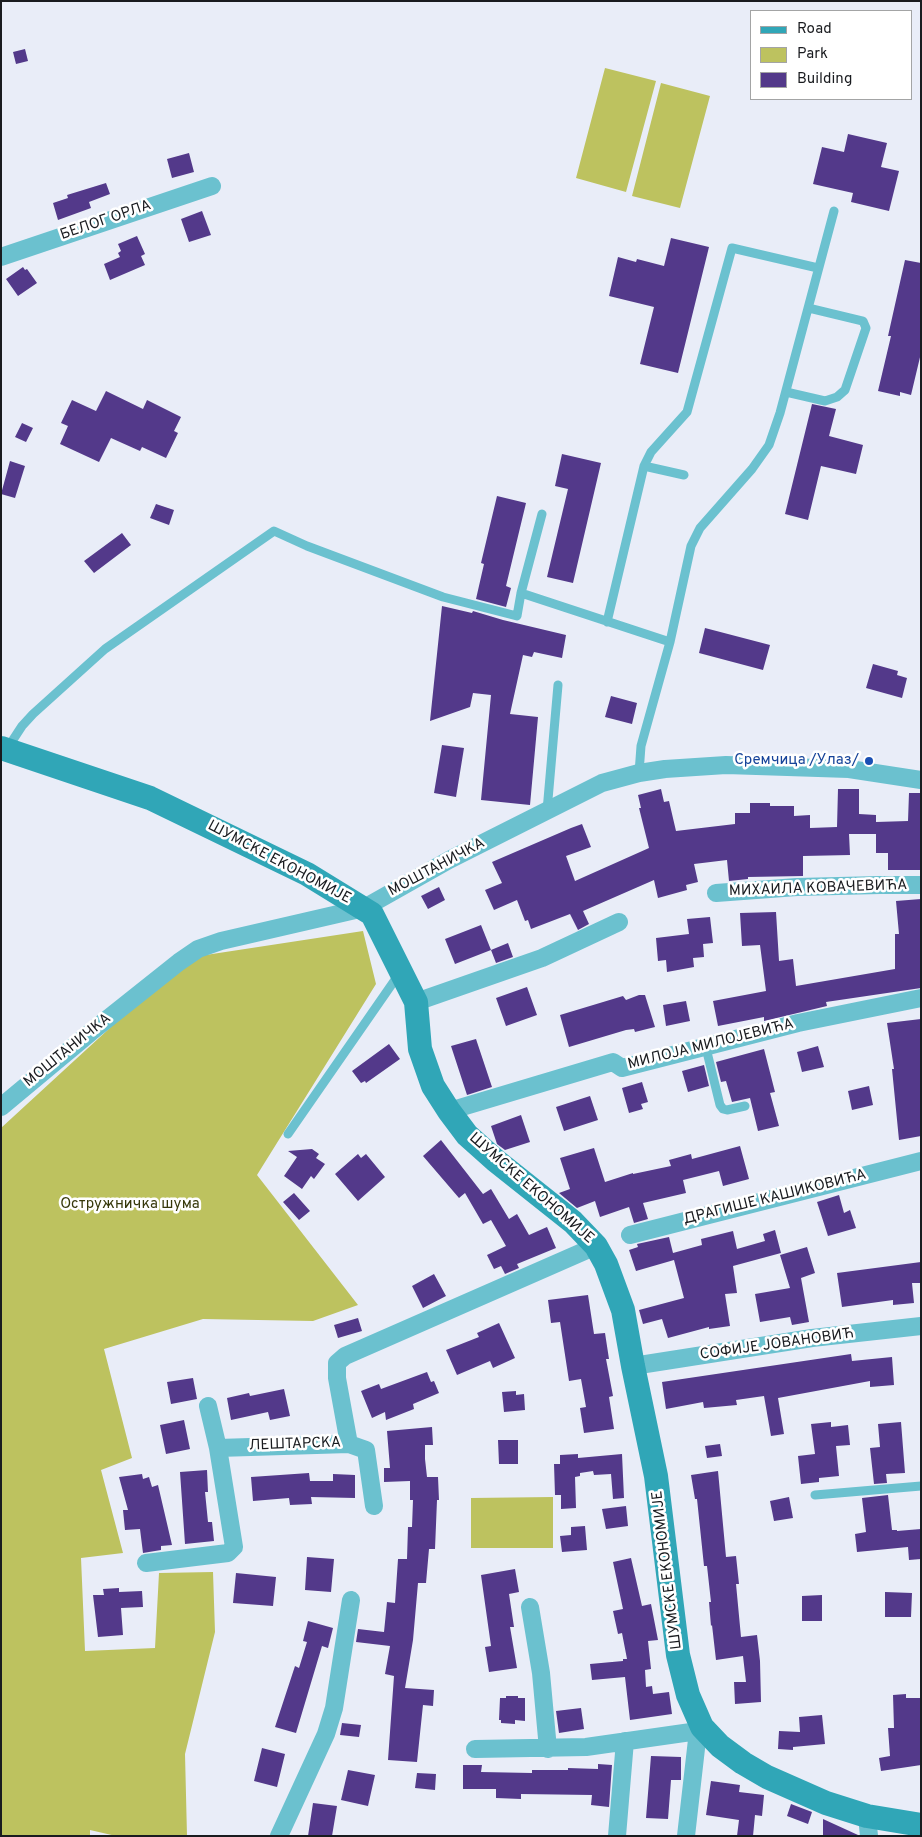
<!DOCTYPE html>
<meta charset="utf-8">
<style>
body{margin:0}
#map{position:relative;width:922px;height:1837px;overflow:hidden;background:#e9edf8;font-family:Overpass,sans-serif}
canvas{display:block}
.frame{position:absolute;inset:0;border:2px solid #191b1f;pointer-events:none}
.legend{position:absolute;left:750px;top:10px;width:162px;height:90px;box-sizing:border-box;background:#fff;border:1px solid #a3a4a5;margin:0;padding:6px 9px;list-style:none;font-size:15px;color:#191b1f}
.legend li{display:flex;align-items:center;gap:10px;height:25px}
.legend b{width:25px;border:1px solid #a3a4a5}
</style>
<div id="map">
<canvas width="922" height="1837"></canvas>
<div class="frame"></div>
<ul class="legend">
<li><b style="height:6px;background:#30a6b7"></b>Road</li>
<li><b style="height:14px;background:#bdc25f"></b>Park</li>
<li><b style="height:14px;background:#53398a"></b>Building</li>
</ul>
</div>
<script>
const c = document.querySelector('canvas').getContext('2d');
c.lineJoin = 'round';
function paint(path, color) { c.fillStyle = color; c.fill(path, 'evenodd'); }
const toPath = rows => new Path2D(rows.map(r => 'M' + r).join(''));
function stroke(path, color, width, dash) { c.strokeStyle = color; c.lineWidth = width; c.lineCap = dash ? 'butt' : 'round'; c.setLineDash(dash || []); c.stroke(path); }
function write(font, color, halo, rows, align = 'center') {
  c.font = font + ' Overpass,sans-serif'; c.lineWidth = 5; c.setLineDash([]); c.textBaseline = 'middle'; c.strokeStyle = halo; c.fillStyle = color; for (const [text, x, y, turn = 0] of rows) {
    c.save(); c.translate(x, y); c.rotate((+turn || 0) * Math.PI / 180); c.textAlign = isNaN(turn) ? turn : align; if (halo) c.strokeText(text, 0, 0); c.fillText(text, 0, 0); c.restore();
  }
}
paint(toPath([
 [605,68,656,81,626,192,576,178],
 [661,83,710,96,680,208,632,196],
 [363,931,376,984,257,1175,358,1305,313,1321,203,1319,104,1349,132,1458,101,1470,123,1553,81,1558,85,1651,155,1648,159,1573,213,1572,215,1632,185,1754,187,1836,116,1836,90,1830,90,1836,1,1836,1,1128,186,958],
 [553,1497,553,1548,471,1548,471,1498]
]), '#bdc25f');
paint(toPath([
 [25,49,28,61,16,64,13,52],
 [848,134,887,143,881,167,899,171,889,211,851,202,853,193,813,184,822,147,844,152],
 [189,153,194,172,172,178,167,159],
 [106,183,110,194,89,202,91,208,58,220,53,203,68,198,67,195],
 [202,211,211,235,189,242,181,219],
 [137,236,145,254,141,256,145,265,110,280,104,264,120,257,118,253,121,251,118,244],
 [671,238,709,247,678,373,640,364,654,307,609,296,618,257,636,262,637,259,664,266],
 [905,260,921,263,921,353,911,395,900,392,900,396,878,391,891,336,888,336],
 [23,267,25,270,27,269,37,283,18,296,6,279],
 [106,391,143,409,147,400,181,417,174,431,178,433,166,458,142,447,140,451,111,438,99,462,60,444,68,426,61,423,72,400,96,411],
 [812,404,836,409,829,436,863,445,856,474,821,466,808,520,785,514],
 [22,423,33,428,26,442,15,437],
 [562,454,601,463,573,583,547,577,568,489,555,486],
 [10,461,25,466,15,498,1,494],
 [497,496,526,503,506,586,511,588,506,607,476,599,484,564,481,563],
 [156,504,174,510,169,525,150,518],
 [122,533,131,545,94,573,84,561],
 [442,606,472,613,473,611,503,620,566,635,562,658,534,652,532,657,523,655,510,714,538,717,530,805,481,800,491,695,473,693,470,707,430,721],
 [705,628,770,645,763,670,699,653],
 [873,664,898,671,897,675,907,678,902,698,866,688],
 [611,696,637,703,632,724,605,717],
 [442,745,464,748,456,797,434,793],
 [661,789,664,802,669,801,676,831,735,824,735,813,750,813,750,803,770,803,770,806,794,806,794,816,810,815,810,828,837,827,838,789,859,789,859,814,876,815,876,822,908,821,909,793,921,793,921,870,888,870,888,853,876,853,876,834,849,834,850,855,803,856,803,876,748,877,748,879,729,881,727,860,694,864,698,882,686,885,687,890,658,898,654,880,583,911,589,924,578,930,570,914,531,929,528,920,525,921,517,900,494,910,485,890,502,883,492,862,571,828,582,824,591,847,566,856,575,881,649,848,639,808,641,808,638,795],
 [439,887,445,900,428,909,421,896],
 [921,899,921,988,826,1002,827,1006,764,1021,764,1017,718,1026,713,1001,766,991,760,945,742,946,740,913,776,912,779,961,793,959,796,986,895,969,895,934,899,934,896,901],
 [710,917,713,943,703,944,704,957,693,958,694,967,667,972,666,960,658,961,656,938,689,934,687,919],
 [481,925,491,950,455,964,445,939],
 [508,943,513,957,496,963,491,950],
 [527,987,537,1015,506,1026,496,998],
 [639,995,645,995,655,1027,635,1032,634,1029,626,1030,569,1047,560,1015,623,996,626,1000],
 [686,1001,690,1021,666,1026,663,1005],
 [921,1019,921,1136,899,1140,892,1069,894,1069,887,1023],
 [476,1039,492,1087,467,1095,451,1046],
 [389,1044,400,1059,366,1083,365,1081,361,1083,352,1071],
 [818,1046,824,1067,802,1072,797,1052],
 [764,1049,775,1092,770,1093,779,1126,758,1131,750,1098,732,1102,726,1081,721,1082,716,1062],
 [704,1065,709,1086,688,1092,682,1071],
 [642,1082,648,1102,641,1104,643,1109,629,1113,622,1088],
 [869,1086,873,1105,852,1110,848,1091],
 [590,1096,598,1120,564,1131,556,1107],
 [521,1115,530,1142,505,1150,497,1144,491,1126],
 [441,1140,483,1194,491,1189,509,1219,517,1214,529,1235,547,1227,556,1248,517,1264,519,1268,505,1274,501,1266,494,1269,487,1255,506,1246,491,1220,483,1224,465,1193,459,1198,423,1156],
 [740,1146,749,1179,723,1186,719,1171,683,1180,686,1193,643,1203,648,1219,634,1223,629,1207,600,1217,595,1201,577,1208,559,1193,570,1189,560,1158,594,1148,605,1182,633,1173,633,1174,671,1166,669,1160,691,1154,692,1159],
 [312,1149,319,1154,316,1158,325,1164,314,1179,311,1176,302,1189,284,1176,297,1157,288,1151],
 [358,1154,361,1158,366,1154,385,1177,358,1201,335,1174],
 [294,1193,310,1211,299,1220,283,1202],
 [839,1195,844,1213,850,1210,856,1228,828,1236,817,1202],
 [775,1230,781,1253,733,1266,737,1293,725,1294,730,1326,709,1329,709,1327,668,1338,662,1319,643,1324,639,1310,684,1298,674,1260,636,1271,629,1250,638,1247,637,1244,669,1237,673,1253,702,1245,701,1239,733,1231,737,1249,765,1241,763,1234],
 [807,1247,815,1273,801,1278,809,1322,792,1325,790,1317,760,1322,755,1294,790,1288,780,1255],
 [921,1262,921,1283,912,1283,914,1303,893,1305,893,1300,842,1307,837,1273],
 [434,1274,446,1296,423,1308,412,1286],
 [588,1295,594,1334,605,1333,609,1359,606,1359,613,1396,609,1397,614,1429,584,1433,580,1408,586,1407,581,1379,569,1381,560,1322,551,1323,548,1300],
 [358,1318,362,1331,338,1338,334,1325],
 [499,1323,515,1358,493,1368,490,1361,457,1375,446,1350,479,1337,477,1333],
 [851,1354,852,1361,892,1357,894,1385,870,1387,870,1381,778,1398,784,1434,771,1436,764,1396,736,1400,737,1405,704,1408,703,1402,666,1409,662,1382],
 [427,1372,431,1382,434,1381,439,1393,413,1404,414,1409,386,1420,385,1412,372,1418,361,1391,379,1384,381,1389],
 [193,1378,197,1399,171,1404,167,1382],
 [284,1389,290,1416,270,1420,268,1412,231,1420,227,1398,249,1393,250,1396],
 [516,1391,516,1395,524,1394,525,1410,504,1412,502,1392],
 [184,1420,190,1449,166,1454,160,1425],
 [831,1422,831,1427,848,1425,850,1445,836,1446,839,1476,819,1478,819,1482,801,1484,798,1456,815,1454,811,1424],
 [901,1422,905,1473,886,1474,887,1483,874,1484,870,1448,880,1447,878,1424],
 [432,1427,433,1445,425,1445,425,1459,427,1477,438,1477,439,1500,437,1500,435,1549,429,1549,426,1583,418,1583,413,1640,405,1688,434,1690,433,1706,423,1705,417,1762,388,1760,394,1676,385,1674,390,1646,356,1642,358,1629,384,1632,387,1602,395,1603,398,1559,407,1559,408,1527,412,1527,413,1500,410,1500,410,1481,384,1482,384,1468,390,1468,387,1431],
 [498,1440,518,1440,518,1464,499,1464],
 [720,1444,722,1456,707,1458,705,1446],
 [578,1454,578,1458,622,1454,624,1498,613,1499,611,1474,594,1475,593,1471,580,1473,580,1476,575,1477,576,1508,561,1509,561,1495,555,1495,554,1464,560,1464,560,1455],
 [207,1470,208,1492,205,1492,208,1522,212,1522,214,1541,185,1544,180,1472],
 [718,1471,726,1557,736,1556,739,1584,736,1584,741,1637,757,1635,760,1661,761,1702,735,1704,734,1682,746,1682,743,1656,716,1660,712,1625,711,1626,709,1602,711,1602,707,1566,704,1566,697,1499,695,1499,691,1475],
 [309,1473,310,1481,333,1481,333,1474,355,1475,355,1498,311,1497,312,1504,290,1505,289,1498,253,1501,251,1477],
 [142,1474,143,1479,149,1477,152,1487,158,1485,172,1545,161,1546,161,1550,143,1553,140,1529,125,1530,123,1510,128,1510,119,1477],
 [888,1495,892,1530,897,1530,897,1531,921,1529,921,1559,909,1560,908,1547,857,1552,855,1534,866,1532,862,1498],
 [789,1497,793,1518,774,1521,770,1501],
 [626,1506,628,1526,606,1529,602,1509],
 [585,1526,587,1550,562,1552,560,1536,571,1535,571,1527],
 [307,1557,334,1559,331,1592,305,1590],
 [631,1558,642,1606,651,1604,658,1640,648,1641,651,1669,645,1670,646,1687,652,1686,653,1694,669,1692,672,1714,630,1720,625,1677,592,1680,590,1664,623,1661,623,1659,627,1659,622,1633,618,1634,613,1611,623,1609,613,1562],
 [515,1569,519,1592,509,1594,514,1627,510,1627,517,1668,489,1672,485,1647,491,1646,481,1575],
 [236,1573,276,1577,273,1606,233,1603],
 [119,1588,119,1592,142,1591,143,1607,121,1608,123,1635,98,1637,93,1595,104,1595,103,1589],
 [885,1592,912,1593,911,1617,885,1617],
 [822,1595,822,1621,802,1621,802,1596],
 [308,1621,333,1628,328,1648,322,1646,296,1733,275,1727,295,1666,299,1668,307,1642,303,1641],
 [906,1694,906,1698,921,1698,921,1765,881,1771,879,1758,890,1756,888,1728,894,1728,893,1695],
 [506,1696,518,1696,518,1698,525,1698,525,1721,515,1720,515,1724,501,1723,501,1720,499,1720,500,1698,506,1698],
 [581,1708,584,1729,559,1733,556,1711],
 [822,1715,825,1744,793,1747,793,1750,778,1749,779,1731,800,1732,799,1717],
 [342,1723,361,1725,359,1737,340,1735],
 [262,1748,285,1754,277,1787,254,1781],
 [651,1756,681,1757,681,1780,671,1780,668,1819,646,1818],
 [598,1764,612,1765,609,1807,591,1805,592,1795,521,1794,521,1799,496,1798,496,1789,463,1789,463,1765,482,1765,481,1772,532,1773,532,1770,568,1770,568,1768,598,1769],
 [348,1770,375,1775,368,1806,341,1800],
 [417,1773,436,1774,435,1790,415,1788],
 [711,1781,740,1785,739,1792,764,1795,762,1816,755,1815,753,1836,737,1836,739,1820,706,1815],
 [313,1803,337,1806,332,1836,308,1836],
 [791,1804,812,1812,808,1824,787,1816],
 [823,1819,858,1835,858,1836,823,1836]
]), '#53398a');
stroke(toPath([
 [786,392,825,401,837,397,845,390,866,328,863,321,809,308],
 [644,466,684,475],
 [542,514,521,593,670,642],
 [607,622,644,466,651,452,687,412,732,248,818,268],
 [7,749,22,726,33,714,105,649,274,531,307,546,443,597,517,616,521,593],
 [639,773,641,746,670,642,691,546,700,528,752,469,769,445,780,413,834,211],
 [547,811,558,685],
 [706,1048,720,1105,723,1109,727,1110,745,1106],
 [288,1134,399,974],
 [815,1495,921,1486]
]), '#6bc1cf', 9);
stroke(toPath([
 [1,257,212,186],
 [716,893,797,887,880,885,921,885],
 [416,1002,542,958,619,922],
 [1,1107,91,1032,179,962,198,949,221,941,364,908,449,860,602,783,639,773,665,769,726,765,849,769,921,780],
 [449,1111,613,1062,622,1068,798,1023,921,998],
 [630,1235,921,1161],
 [633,1366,812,1338,921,1326],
 [208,1406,218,1448],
 [349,1444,366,1450,374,1506],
 [146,1563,228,1553,234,1547,218,1448,349,1444,337,1378,337,1363,345,1356,596,1246],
 [530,1607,541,1673,548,1749],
 [475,1749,586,1747,698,1731,702,1727],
 [867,1816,869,1836],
 [279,1836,326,1734,334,1708,351,1600],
 [617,1836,625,1741],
 [686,1836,698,1731]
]), '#6bc1cf', 18);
stroke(toPath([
 [1,748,150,798,307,874,372,914,416,1002,420,1049,433,1086,449,1111,467,1135,495,1160,573,1222,596,1246,606,1264,623,1310,633,1366,656,1476,678,1655,688,1695,702,1727,720,1746,743,1763,767,1777,826,1803,867,1816,921,1825]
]), '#30a6b7', 24);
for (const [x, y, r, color] of [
 [869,761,5,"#1a4fb4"]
]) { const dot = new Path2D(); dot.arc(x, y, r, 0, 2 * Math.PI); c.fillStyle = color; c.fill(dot); stroke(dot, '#fff', 2); }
write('15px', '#191b1f', '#fff', [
 ["БЕЛОГ ОРЛА",106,221,-19],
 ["ШУМСКЕ ЕКОНОМИЈЕ",279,863,28],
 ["МОШТАНИЧКА",437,868,-28],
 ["МИХАИЛА КОВАЧЕВИЋА",818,889,-2],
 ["МИЛОЈА МИЛОЈЕВИЋА",711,1045,-14],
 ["МОШТАНИЧКА",68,1051,-39],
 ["ШУМСКЕ ЕКОНОМИЈЕ",531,1189,41],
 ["ДРАГИШЕ КАШИКОВИЋА",775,1198,-14],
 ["СОФИЈЕ ЈОВАНОВИЋ",777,1345,-8],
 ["ЛЕШТАРСКА",295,1445,-2],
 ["ШУМСКЕ ЕКОНОМИЈЕ",668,1570,-97]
]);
write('15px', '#164399', '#fff', [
 ["Сремчица /Улаз/",859,761]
], 'right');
write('15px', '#36380a', '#fff', [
 ["Остружничка шума",130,1205]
]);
</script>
